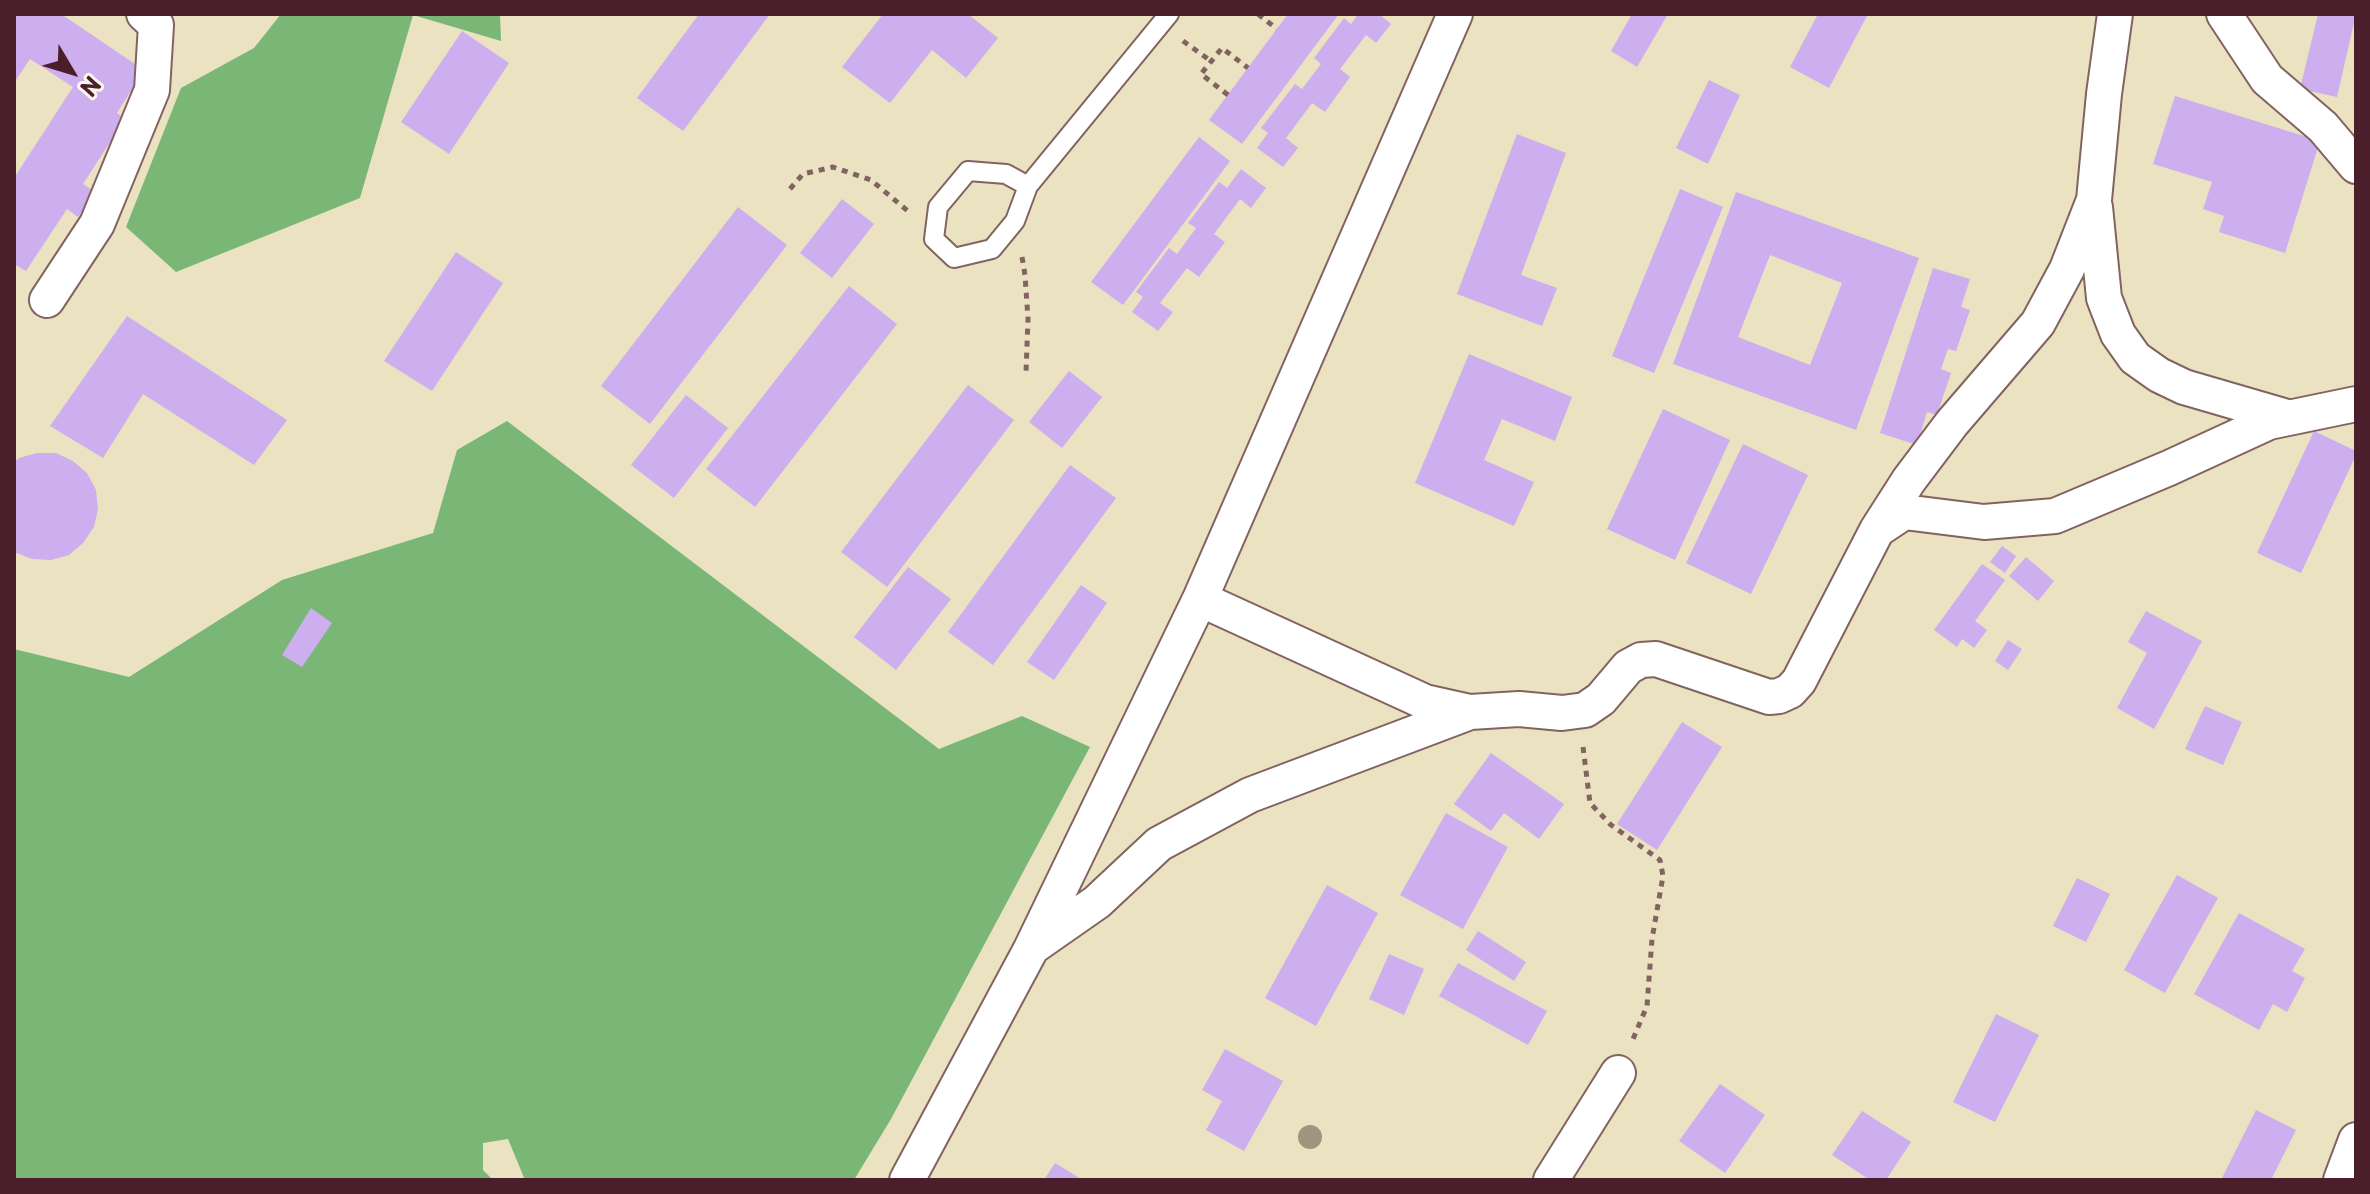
<!DOCTYPE html>
<style>
body{margin:0}
#map{position:relative;width:2370px;height:1194px;overflow:hidden;background:#ebe2c2;font-family:"Playpen Sans",sans-serif}
canvas{display:block}
.frame{position:absolute;inset:0;border:16px solid #4a1f2b;pointer-events:none}
.north{position:absolute;left:32px;top:32px;width:80px;height:80px;-webkit-text-stroke:6px #fbf7ec;paint-order:stroke;rotate:128deg;font-size:22px;font-weight:700;line-height:32px;text-align:center;color:#4a1f2b}
.north::after{content:'';display:block;margin:auto;width:28px;height:36px;background:#4a1f2b;clip-path:polygon(50% 0,100% 100%,50% 72%,0 100%)}
</style>
<div id="map">
<canvas width="2370" height="1194"></canvas>
<div class="frame"></div>
<div class="north">N</div>
</div>
<script>
const c = document.querySelector('canvas').getContext('2d');
c.lineJoin = 'round';
function paint(path, color) { c.fillStyle = color; c.fill(path, 'evenodd'); }
const toPath = rows => new Path2D(rows.map(r => 'M' + r).join(''));
function stroke(path, color, width, dash) { c.strokeStyle = color; c.lineWidth = width; c.lineCap = dash ? 'butt' : 'round'; c.setLineDash(dash || []); c.stroke(path); }
paint(toPath([
 [281,14,500,14,501,41,413,15,360,198,176,272,126,227,181,88,254,48],
 [507,421,939,749,1022,716,1090,747,891,1119,854,1180,525,1180,508,1139,483,1143,483,1170,493,1180,14,1180,14,649,129,677,282,580,433,533,457,450]
]), '#7ab777');
paint(toPath([
 [14,14,61,14,144,70,117,113,125,119,83,184,95,192,78,217,67,209,26,271,14,264,14,178,73,87,30,59,14,83],
 [699,14,770,14,683,131,637,98],
 [883,14,968,14,998,38,966,78,932,50,890,103,842,67],
 [1288,14,1339,14,1242,144,1209,120],
 [1358,14,1379,14,1391,24,1376,43,1366,35,1340,69,1350,77,1325,112,1312,103,1286,138,1298,148,1283,167,1257,148,1268,133,1261,128,1295,84,1302,89,1321,64,1314,58,1344,18,1351,24],
 [1632,14,1668,14,1637,67,1611,51],
 [1818,14,1868,14,1829,88,1790,67],
 [2318,14,2356,14,2337,97,2300,89],
 [462,31,509,63,449,154,401,122],
 [1709,80,1740,95,1708,164,1676,148],
 [2175,96,2320,141,2285,253,2219,232,2224,216,2203,209,2212,182,2153,164],
 [1517,134,1566,153,1521,275,1557,288,1542,326,1457,294],
 [1199,137,1230,161,1123,305,1091,282],
 [1241,169,1266,188,1251,208,1240,199,1214,234,1225,242,1199,277,1187,268,1160,303,1173,312,1158,331,1132,312,1143,297,1136,292,1169,248,1177,254,1196,228,1188,223,1219,182,1227,188],
 [1680,189,1723,207,1654,373,1612,356],
 [1736,192,1919,258,1856,430,1673,364],
 [1770,255,1842,283,1810,365,1738,337],
 [842,199,874,224,832,278,800,253],
 [738,207,787,245,650,424,601,386],
 [456,252,503,283,432,391,384,361],
 [1933,268,1970,279,1961,307,1970,310,1956,351,1948,349,1941,369,1951,373,1937,415,1927,412,1917,445,1880,433],
 [849,286,897,324,755,507,706,469],
 [127,316,287,420,254,465,143,394,103,458,50,426],
 [1469,354,1572,397,1555,441,1502,419,1484,460,1534,482,1514,526,1415,483],
 [1069,371,1102,397,1062,448,1029,422],
 [968,385,1014,420,887,587,841,552],
 [686,395,728,428,674,498,631,465],
 [1663,409,1730,440,1675,560,1607,529],
 [2314,431,2356,451,2356,455,2301,573,2257,553],
 [1743,444,1808,475,1751,594,1686,563],
 [37,453,56,453,73,461,87,473,96,490,98,509,94,527,83,543,69,555,51,560,32,559,14,552,14,462,19,458],
 [1070,465,1116,498,993,665,948,632],
 [2002,546,2016,556,2005,573,1990,562],
 [2026,557,2054,581,2038,601,2009,576],
 [1982,564,2005,580,1975,621,1987,630,1974,648,1962,639,1957,647,1934,630],
 [908,567,951,599,896,670,854,637],
 [1081,585,1107,603,1054,680,1027,662],
 [311,608,332,623,302,667,282,655],
 [2146,611,2202,641,2154,729,2117,708,2147,653,2128,642],
 [2008,640,2022,649,2008,670,1995,661],
 [2205,706,2242,722,2223,765,2185,749],
 [1682,722,1722,747,1657,850,1617,824],
 [1491,753,1564,804,1539,839,1504,813,1491,831,1454,804],
 [1446,813,1508,847,1463,929,1400,895],
 [2177,875,2218,898,2165,993,2124,970],
 [2077,878,2110,894,2086,942,2053,926],
 [1327,885,1378,913,1316,1026,1265,998],
 [2239,913,2305,949,2292,971,2305,978,2287,1012,2273,1004,2259,1030,2194,994],
 [1478,931,1526,962,1514,981,1466,950],
 [1389,954,1424,969,1404,1015,1369,999],
 [1458,963,1547,1011,1528,1045,1439,996],
 [1996,1014,2039,1035,1995,1122,1953,1102],
 [1225,1049,1283,1081,1244,1151,1206,1130,1222,1101,1202,1090],
 [1720,1084,1765,1115,1725,1173,1679,1141],
 [2256,1110,2296,1130,2271,1180,2221,1180],
 [1862,1111,1911,1142,1886,1180,1870,1180,1832,1155],
 [1055,1163,1083,1180,1044,1180]
]), '#cdaeee');
const service = toPath([
 [1028,186,1006,174,968,171,938,207,934,239,954,258,992,249,1015,221,1028,186,1169,14]
]);
const minor = toPath([
 [2224,14,2267,79,2323,127,2356,166],
 [2095,207,2104,298,2118,334,2135,358,2159,375,2184,387,2287,417],
 [47,300,97,224,152,90,156,25,144,14],
 [1877,530,1904,512,1984,522,2055,516,2169,468,2269,422,2356,404],
 [1200,599,1425,702,1470,712,1519,709,1562,713,1585,710,1601,699,1628,667,1641,660,1656,659,1769,697,1779,696,1790,691,1799,681,1877,530,1909,480,1952,423,2038,323,2067,269,2094,200,2104,94,2115,14],
 [1034,946,1097,902,1159,844,1250,795,1470,712],
 [907,1180,1031,949,1200,599,1455,14],
 [1551,1180,1618,1073],
 [2341,1180,2356,1140]
]);
stroke(service, '#826360', 22);
stroke(minor, '#826360', 38);
stroke(toPath([
 [1258,14,1277,29],
 [1183,41,1211,61],
 [1228,95,1201,74,1222,48,1248,68],
 [790,189,803,174,833,167,871,180,909,212],
 [1022,257,1025,275,1028,319,1026,372],
 [1583,747,1590,803,1611,825,1660,860,1663,876,1652,939,1647,1006,1633,1039]
]), '#826360', 5, [6, 6]);
stroke(service, '#fff', 18);
stroke(minor, '#fff', 34);
c.fillStyle = '#9f957f';
for (const [x, y] of [
 [1310,1137]
]) { c.beginPath(); c.arc(x, y, 12, 0, 2 * Math.PI); c.fill(); }
</script>
